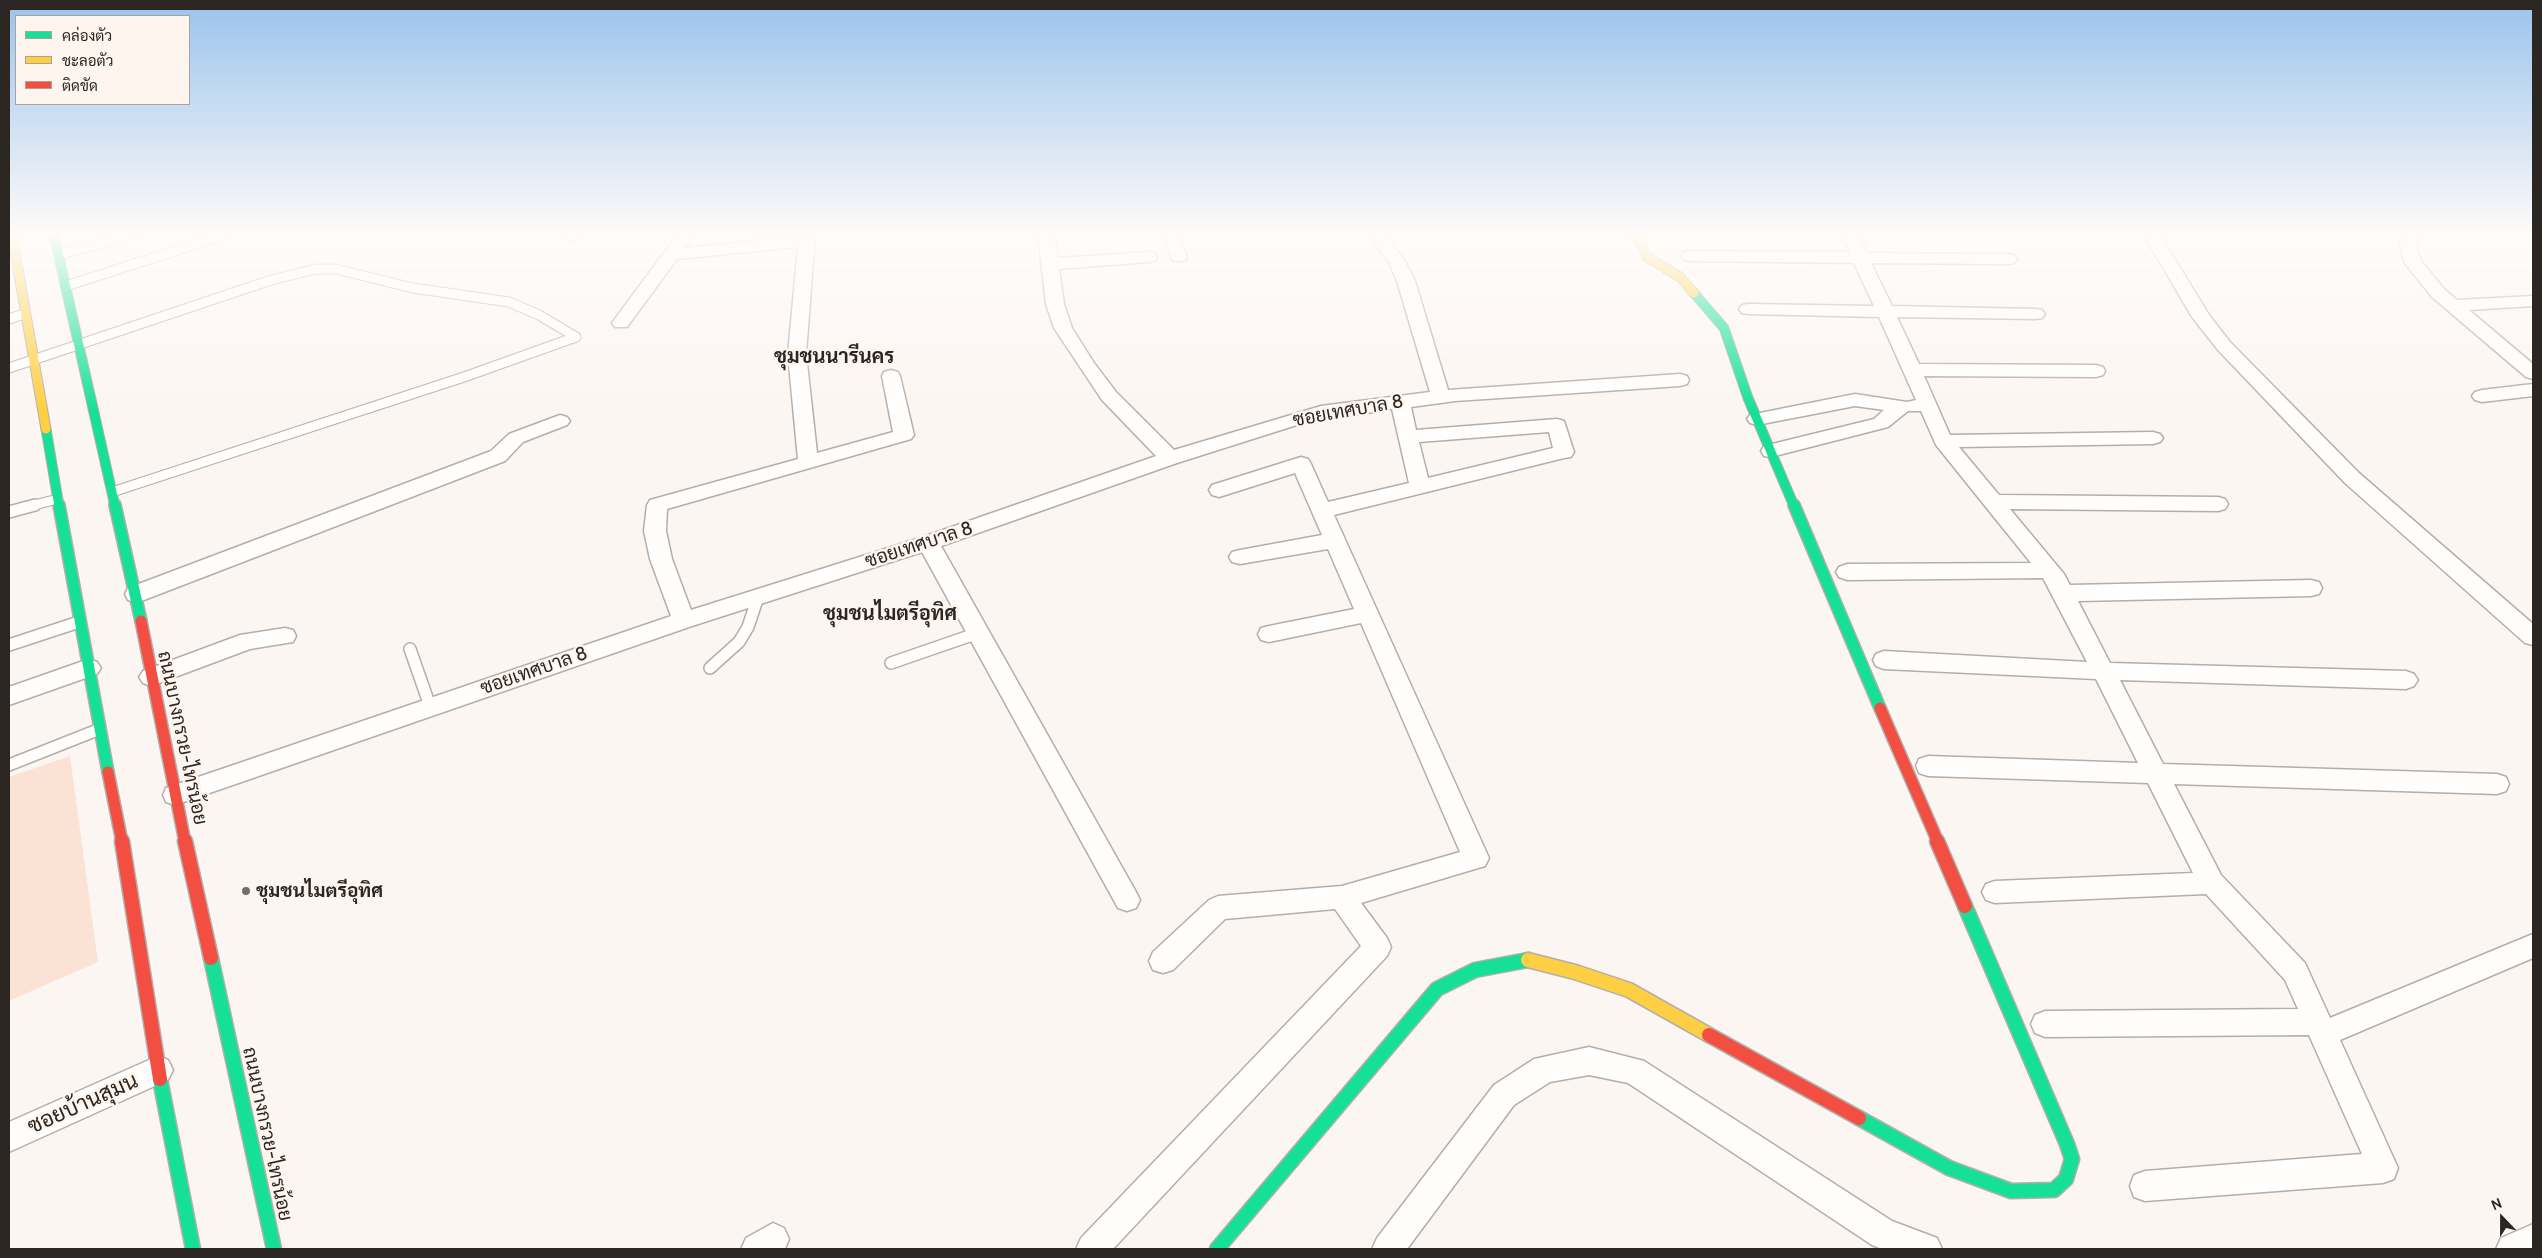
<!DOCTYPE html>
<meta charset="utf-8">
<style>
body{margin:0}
#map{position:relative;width:2542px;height:1258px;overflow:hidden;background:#fcf6f2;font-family:Cabin,Sarabun,sans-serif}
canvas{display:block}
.frame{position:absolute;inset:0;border:10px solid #2c2622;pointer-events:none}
.legend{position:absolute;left:15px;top:15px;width:175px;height:90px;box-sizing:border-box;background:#fff5ef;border:1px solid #aba29d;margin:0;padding:6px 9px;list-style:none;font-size:15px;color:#2c2622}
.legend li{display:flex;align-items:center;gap:10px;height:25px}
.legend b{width:25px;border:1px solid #aba29d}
.north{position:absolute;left:2477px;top:1193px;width:50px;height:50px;-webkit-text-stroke:4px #fff5ef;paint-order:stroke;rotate:338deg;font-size:14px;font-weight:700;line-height:20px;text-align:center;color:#2c2622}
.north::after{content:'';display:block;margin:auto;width:18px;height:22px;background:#2c2622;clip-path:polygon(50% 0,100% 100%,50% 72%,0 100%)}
</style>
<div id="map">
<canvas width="2542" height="1258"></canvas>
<div class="frame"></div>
<ul class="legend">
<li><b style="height:6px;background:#16e098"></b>คล่องตัว</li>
<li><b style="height:6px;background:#ffcf43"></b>ชะลอตัว</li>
<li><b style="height:6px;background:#f24e42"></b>ติดขัด</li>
</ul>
<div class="north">N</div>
</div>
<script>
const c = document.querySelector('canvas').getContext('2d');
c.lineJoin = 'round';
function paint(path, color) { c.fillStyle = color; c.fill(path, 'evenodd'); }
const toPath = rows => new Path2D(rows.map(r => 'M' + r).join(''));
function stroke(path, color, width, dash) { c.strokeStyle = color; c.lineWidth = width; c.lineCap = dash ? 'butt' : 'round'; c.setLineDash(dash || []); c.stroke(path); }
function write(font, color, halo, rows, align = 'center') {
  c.font = font + ' Cabin,Sarabun,sans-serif'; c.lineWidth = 5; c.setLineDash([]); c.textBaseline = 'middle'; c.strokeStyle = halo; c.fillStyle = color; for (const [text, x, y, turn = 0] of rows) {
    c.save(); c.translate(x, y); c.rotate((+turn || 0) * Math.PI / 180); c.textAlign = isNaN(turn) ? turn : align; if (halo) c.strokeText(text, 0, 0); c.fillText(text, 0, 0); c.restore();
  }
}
paint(toPath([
 [70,756,98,962,9,1001,9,777]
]), '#fae3d4');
const laneFar1 = toPath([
 [58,255,133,235],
 [66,286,224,235],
 [9,319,24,314],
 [9,368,271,280,315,269,336,269,413,288,509,302,539,315,576,337],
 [112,492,464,377,576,337],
 [30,506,58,499]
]);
const lane = toPath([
 [9,512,35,505],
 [9,645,79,622],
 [410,649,430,706],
 [891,663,978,633],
 [710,668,739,642,748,627,758,597],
 [9,765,100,729]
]);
const street = toPath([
 [578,235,575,240,569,241,561,236,578,235],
 [677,235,694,235,685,248,815,235,806,354,817,453,893,432,882,376,884,372,891,370,898,372,900,376,914,435,911,439,667,509,666,531,672,559,691,610,920,538,1156,456,1102,400,1054,328,1046,304,1038,235,1054,235,1058,258,1149,252,1155,253,1157,257,1155,261,1149,262,1059,269,1064,304,1072,328,1094,363,1116,392,1174,450,1321,406,1430,392,1397,281,1389,263,1369,235,1386,235,1406,263,1415,281,1448,390,1680,374,1687,376,1689,380,1687,384,1680,386,1455,401,1411,407,1416,430,1557,419,1564,421,1574,452,1571,457,1564,458,1334,515,1489,858,1485,866,1361,903,1387,938,1391,947,1387,956,1113,1249,1076,1249,1081,1238,1361,946,1335,909,1225,919,1173,970,1163,973,1153,970,1149,961,1153,952,1209,900,1218,896,1342,886,1460,852,1361,623,1269,642,1261,640,1258,634,1261,628,1269,626,1354,609,1328,549,1240,564,1232,562,1229,557,1232,552,1240,550,1322,535,1295,473,1219,497,1212,495,1209,490,1212,485,1301,457,1308,459,1311,464,1328,502,1409,483,1392,409,1303,423,1177,463,941,546,1136,892,1140,900,1136,908,1127,911,1118,908,922,552,692,626,175,805,166,802,163,795,166,788,671,616,650,559,644,531,647,505,650,500,798,459,788,354,798,247,677,259,627,327,615,327,612,323,677,235],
 [1549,432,1553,448,1428,478,1419,442,1549,432],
 [1163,235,1179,235,1187,257,1185,261,1173,261,1163,235],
 [1842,235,1858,235,1867,253,2008,254,2014,255,2017,259,2014,263,2008,264,1871,263,1892,306,2036,309,2042,310,2045,314,2042,318,2036,319,1897,317,1919,364,2096,365,2103,367,2105,371,2103,375,2096,377,1924,376,1950,435,2153,432,2160,434,2163,438,2160,442,2153,444,1959,447,1999,495,2218,497,2225,499,2228,504,2225,509,2218,511,2010,509,2064,574,2070,585,2311,580,2319,582,2322,588,2319,594,2311,596,2078,601,2110,663,2406,671,2414,674,2418,680,2414,686,2406,689,2120,680,2163,764,2497,774,2506,777,2509,784,2506,791,2497,794,2174,784,2221,875,2305,963,2330,1018,2533,934,2533,958,2340,1040,2398,1168,2394,1179,2383,1183,2145,1201,2134,1197,2130,1186,2134,1175,2145,1171,2362,1154,2309,1035,2045,1037,2035,1033,2031,1024,2035,1015,2045,1011,2298,1009,2285,980,2206,894,1995,903,1986,900,1982,892,1986,884,1995,881,2193,873,2148,783,1928,776,1919,773,1916,766,1919,759,1928,756,2138,763,2096,679,1884,669,1876,666,1873,660,1876,654,1884,651,2087,662,2043,578,1847,580,1839,577,1836,572,1839,567,1847,564,2031,563,1936,445,1921,411,1908,411,1888,427,1771,457,1764,456,1761,451,1764,446,1874,419,1884,410,1855,406,1757,425,1750,423,1747,419,1750,415,1855,394,1907,402,1916,400,1879,317,1748,314,1742,313,1739,309,1742,305,1748,304,1874,306,1854,263,1690,261,1684,260,1682,256,1684,252,1690,251,1850,252,1842,235],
 [2144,235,2160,235,2209,315,2230,342,2359,473,2533,624,2533,645,2525,643,2345,483,2218,350,2192,317,2144,235],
 [2404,235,2420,235,2416,245,2421,261,2444,289,2457,300,2533,296,2533,306,2469,310,2533,364,2533,379,2526,377,2432,297,2404,262,2400,245,2404,235],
 [2533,384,2533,396,2482,402,2475,400,2472,396,2475,392,2482,390,2533,384],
 [560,415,567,417,570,421,567,425,523,442,505,461,144,600,136,602,128,600,125,594,128,588,491,451,509,434,560,415],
 [285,628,293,630,296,636,293,642,250,649,151,686,143,683,139,677,143,671,240,635,285,628],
 [89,659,97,662,101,668,97,674,9,705,9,687,89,659],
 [1589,1047,1644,1061,1892,1221,1937,1238,1942,1249,1882,1249,1872,1245,1628,1083,1589,1075,1550,1082,1514,1105,1407,1249,1372,1249,1377,1238,1494,1085,1534,1059,1589,1047],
 [158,1056,168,1060,173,1070,168,1080,9,1152,9,1122,158,1056],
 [773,1223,784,1228,789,1239,785,1249,741,1249,746,1238,773,1223],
 [2533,1224,2533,1249,2496,1249,2501,1238,2533,1224]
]);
const fastFar2 = toPath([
 [54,235,115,506],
 [1694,293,1724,328,1748,398,1794,506],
 [46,429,59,506]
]);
const fastFar1 = toPath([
 [59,505,108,772],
 [115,505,141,621],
 [1794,505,1880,708]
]);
const fast = toPath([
 [211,958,274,1249],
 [160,1079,193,1249],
 [1859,1118,1949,1168,2011,1191,2054,1190,2066,1179,2072,1159,2067,1144,1965,906],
 [1217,1249,1437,989,1475,970,1528,960]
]);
const slowFar1 = toPath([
 [12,235,46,429],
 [1636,235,1647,257,1680,277,1694,293]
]);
const slow = toPath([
 [1528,960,1575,972,1629,990,1709,1035]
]);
const jamFar1 = toPath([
 [141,621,185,842],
 [1880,708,1938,842],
 [108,772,122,842]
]);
const jam = toPath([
 [122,841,160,1079],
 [185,841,211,958],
 [1937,841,1965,906],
 [1709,1035,1859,1118]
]);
stroke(laneFar1, '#b3aeaa', 11);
stroke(lane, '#b3aeaa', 14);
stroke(street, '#b3aeaa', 3);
stroke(fastFar2, '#b3aeaa', 11);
stroke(fastFar1, '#b3aeaa', 14);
stroke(fast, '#b3aeaa', 17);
stroke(slowFar1, '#b3aeaa', 11);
stroke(slow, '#b3aeaa', 17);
stroke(jamFar1, '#b3aeaa', 14);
stroke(jam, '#b3aeaa', 17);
stroke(laneFar1, '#fffefd', 9);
stroke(lane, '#fffefd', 11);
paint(street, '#fffefd');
stroke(fastFar2, '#16e098', 9);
stroke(fastFar1, '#16e098', 11);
stroke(fast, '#16e098', 14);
stroke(slowFar1, '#ffcf43', 9);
stroke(slow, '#ffcf43', 14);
stroke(jamFar1, '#f24e42', 11);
stroke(jam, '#f24e42', 14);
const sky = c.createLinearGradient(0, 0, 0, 411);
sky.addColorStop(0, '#9bc3ec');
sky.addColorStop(0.57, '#fefbf9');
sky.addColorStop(1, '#fefbf900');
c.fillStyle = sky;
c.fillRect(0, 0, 2542, 411);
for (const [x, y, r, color] of [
 [246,891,5,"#756f6b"]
]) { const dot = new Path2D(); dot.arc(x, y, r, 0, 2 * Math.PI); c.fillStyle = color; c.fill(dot); stroke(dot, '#fff5ef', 2); }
write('19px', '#2c2622', '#fff5ef', [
 ["ซอยเทศบาล 8",1348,411,-10],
 ["ซอยเทศบาล 8",919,545,-18],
 ["ซอยเทศบาล 8",534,671,-19],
 ["ถนนบางกรวย-ไทรน้อย",182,738,78],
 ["ถนนบางกรวย-ไทรน้อย",267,1134,78]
]);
write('bold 19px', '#2c2622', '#fff5ef', [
 ["ชุมชนไมตรีอุทิศ",256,891]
], 'left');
write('bold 20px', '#2c2622', '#fff5ef', [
 ["ชุมชนนารีนคร",834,357],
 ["ชุมชนไมตรีอุทิศ",890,614]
]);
write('22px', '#2c2622', '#fff5ef', [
 ["ซอยบ้านสุมน",83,1104,-24]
]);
</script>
